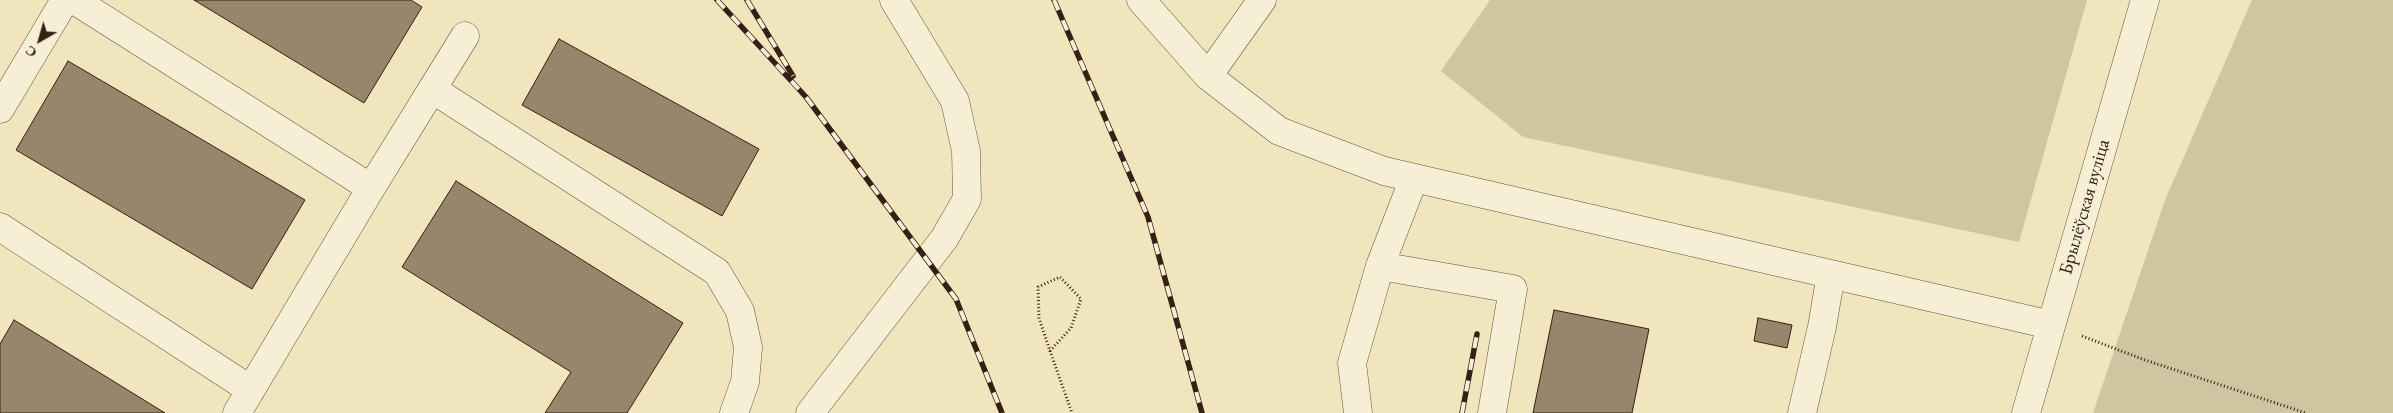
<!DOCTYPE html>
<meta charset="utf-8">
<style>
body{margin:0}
#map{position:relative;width:2393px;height:413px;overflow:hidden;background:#f1e5be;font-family:"EB Garamond",serif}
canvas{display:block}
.north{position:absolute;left:15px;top:15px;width:50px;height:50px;-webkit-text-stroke:4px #f6eed5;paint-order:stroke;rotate:218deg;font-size:14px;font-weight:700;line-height:20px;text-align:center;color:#342014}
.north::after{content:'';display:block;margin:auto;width:18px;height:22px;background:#342014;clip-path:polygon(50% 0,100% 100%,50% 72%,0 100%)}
</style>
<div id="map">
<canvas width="2393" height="413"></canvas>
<div class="north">С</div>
</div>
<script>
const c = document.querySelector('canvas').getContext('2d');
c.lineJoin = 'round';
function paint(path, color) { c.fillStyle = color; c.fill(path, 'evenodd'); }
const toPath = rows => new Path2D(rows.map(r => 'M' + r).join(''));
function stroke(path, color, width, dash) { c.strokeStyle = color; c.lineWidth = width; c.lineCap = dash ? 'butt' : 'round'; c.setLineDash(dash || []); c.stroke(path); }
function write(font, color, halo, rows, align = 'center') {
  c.font = font + ' "EB Garamond",serif'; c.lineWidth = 4; c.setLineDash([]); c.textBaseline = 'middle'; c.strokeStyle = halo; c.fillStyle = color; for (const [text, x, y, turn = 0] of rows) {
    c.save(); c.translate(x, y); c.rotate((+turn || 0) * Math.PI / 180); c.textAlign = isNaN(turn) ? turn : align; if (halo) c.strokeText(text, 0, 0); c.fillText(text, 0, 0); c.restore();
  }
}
paint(toPath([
 [1490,0,2087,0,2019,242,1523,137,1441,71],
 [2252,0,2393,0,2393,413,2093,413,2165,200]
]), '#d1c4a1');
const building = toPath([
 [194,0,411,0,422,7,364,103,194,0],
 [559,39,759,149,722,216,522,105,559,39],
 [68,61,305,200,252,289,16,150,68,61],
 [456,181,683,323,627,413,545,413,571,372,402,267,456,181],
 [1554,310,1649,329,1632,413,1533,413,1554,310],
 [1758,318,1792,325,1787,348,1754,341,1758,318],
 [14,320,165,413,0,413,0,344,14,320]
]);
paint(building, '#96866c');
stroke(building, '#342014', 1);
const minor = toPath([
 [74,0,371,188],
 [1141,0,1208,76,1279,131,1384,171,2051,325],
 [1208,76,1262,0],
 [432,89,717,272,740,311,748,347,745,382,734,413],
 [0,109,65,0],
 [1414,178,1380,266,1513,289,1492,413],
 [0,227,251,390],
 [237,413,371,188,465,36],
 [810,413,944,239,967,199,966,151,955,101,894,0],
 [1358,413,1352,363,1380,266],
 [1802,413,1822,327,1831,274],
 [2026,413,2145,0]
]);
stroke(minor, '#63513e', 29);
stroke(toPath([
 [2082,336,2145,360,2306,413],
 [1050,351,1071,328,1081,299,1060,277,1038,287,1039,318,1050,351,1072,413]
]), '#342014', 3, [1, 2.5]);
stroke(minor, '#f6eed5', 28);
const rail = toPath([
 [717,0,806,97,956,299,1002,413],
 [747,0,793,76],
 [1054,0,1148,217,1202,413],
 [1462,413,1477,334]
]);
stroke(rail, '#342014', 5.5);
stroke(rail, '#f6eed5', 4, [11]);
write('19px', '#342014', '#f6eed5', [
 ["Брылёўская вуліца",2085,207,-74]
]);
</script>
